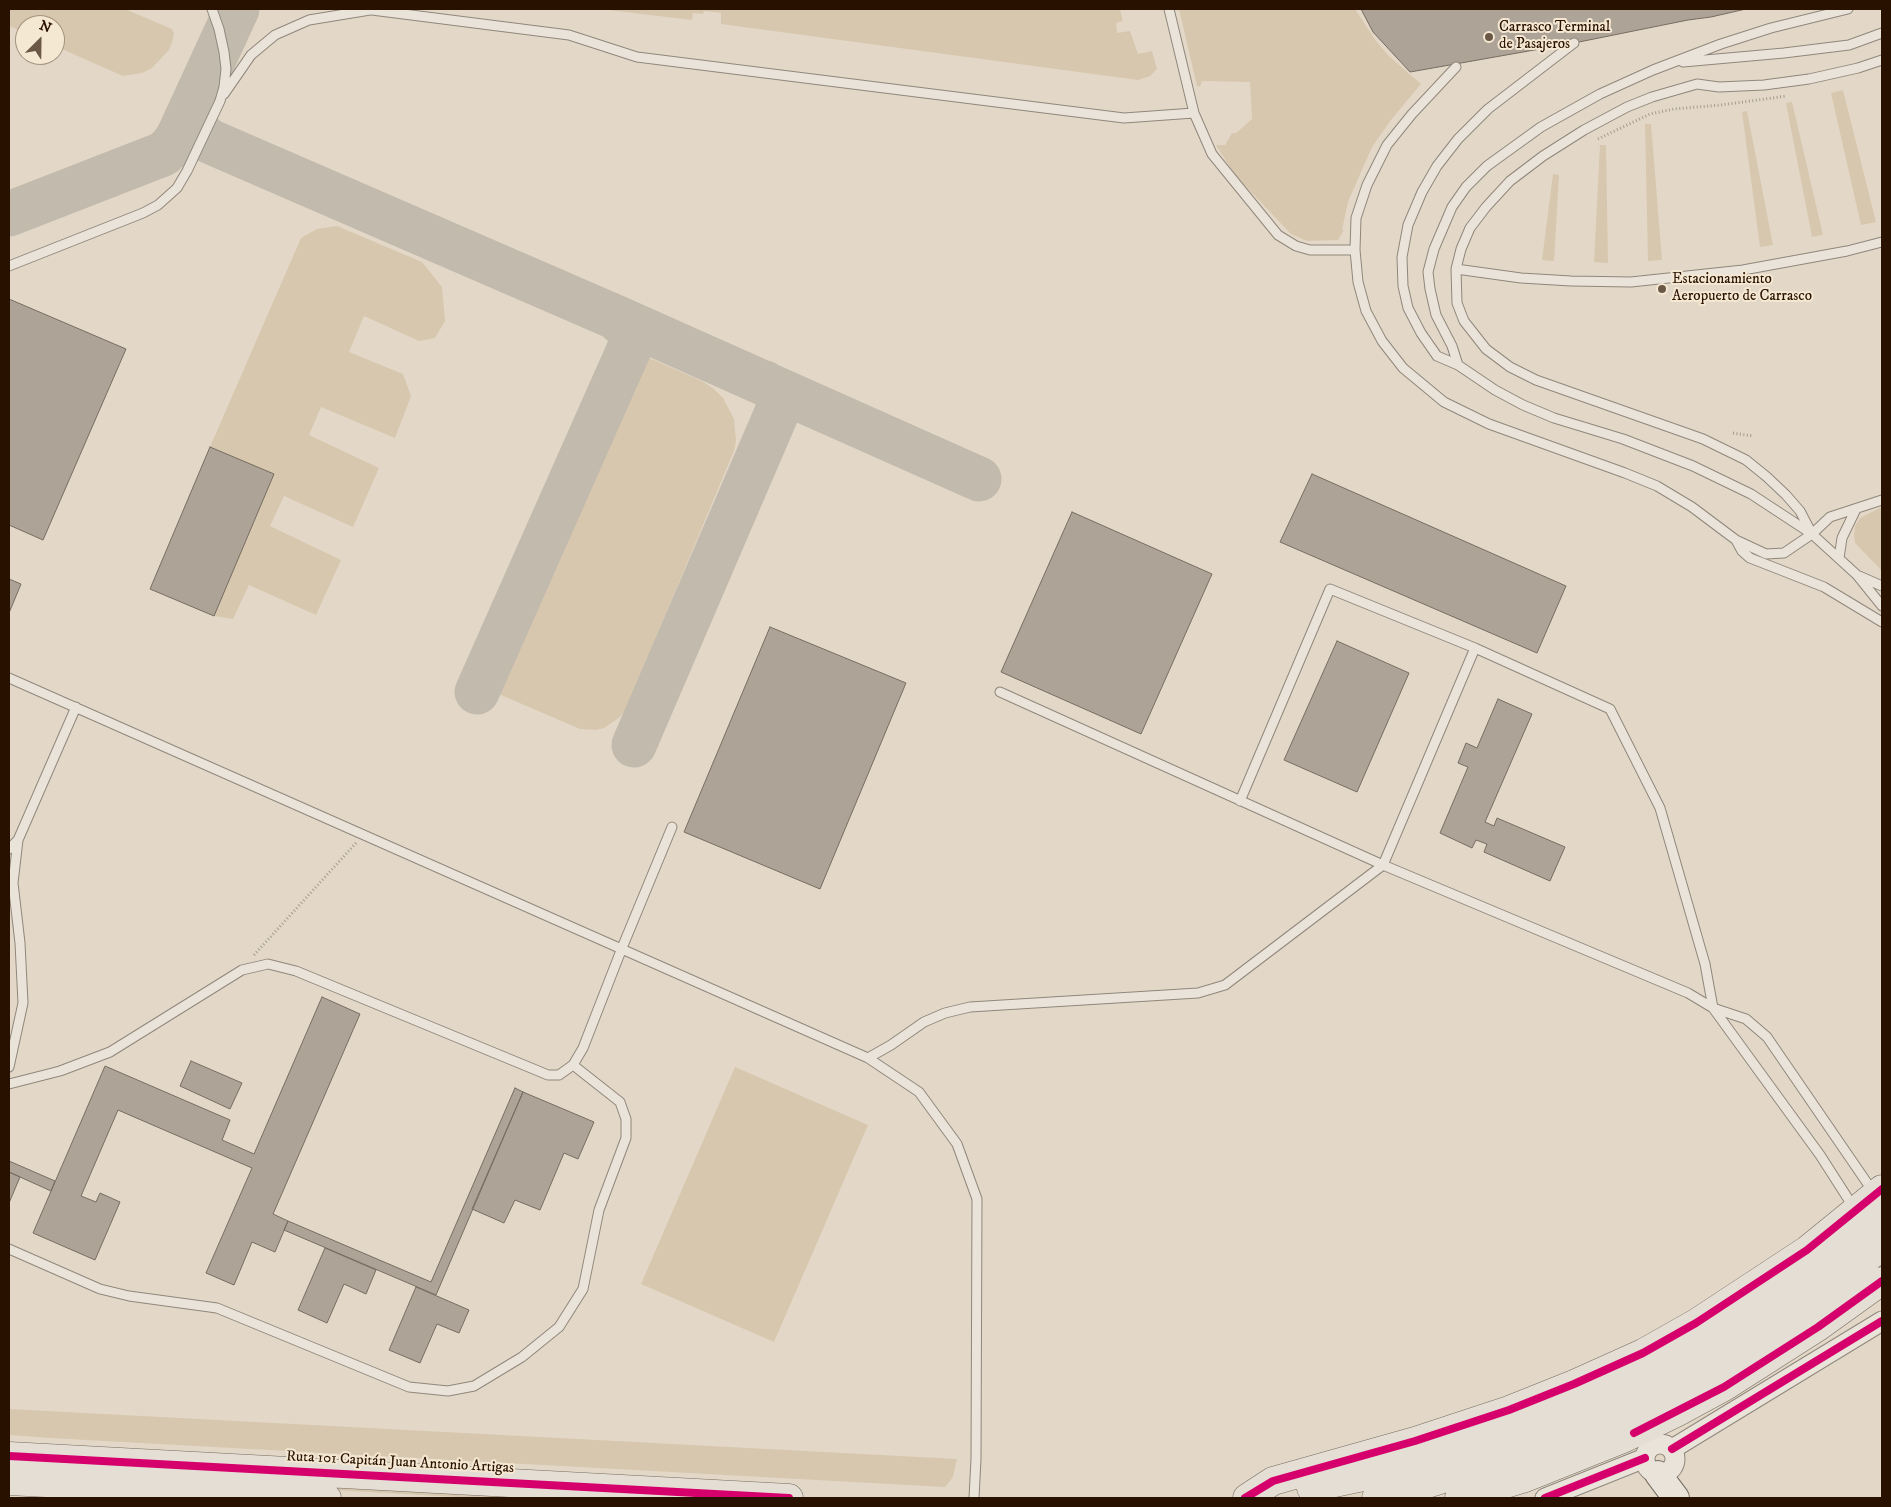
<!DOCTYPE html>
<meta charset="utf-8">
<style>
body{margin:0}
#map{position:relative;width:1891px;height:1507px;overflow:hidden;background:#e3d8c7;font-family:"IM FELL DW Pica",serif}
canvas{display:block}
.frame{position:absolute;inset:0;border:10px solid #291100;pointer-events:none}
.north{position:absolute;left:15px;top:15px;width:50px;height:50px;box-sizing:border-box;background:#f5e8d2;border:1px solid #a3927e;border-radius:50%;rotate:23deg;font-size:14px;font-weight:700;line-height:20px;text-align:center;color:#291100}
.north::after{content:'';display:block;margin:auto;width:18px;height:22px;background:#6a5746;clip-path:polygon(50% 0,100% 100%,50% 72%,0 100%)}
</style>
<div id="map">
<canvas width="1891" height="1507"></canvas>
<div class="frame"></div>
<div class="north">N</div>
</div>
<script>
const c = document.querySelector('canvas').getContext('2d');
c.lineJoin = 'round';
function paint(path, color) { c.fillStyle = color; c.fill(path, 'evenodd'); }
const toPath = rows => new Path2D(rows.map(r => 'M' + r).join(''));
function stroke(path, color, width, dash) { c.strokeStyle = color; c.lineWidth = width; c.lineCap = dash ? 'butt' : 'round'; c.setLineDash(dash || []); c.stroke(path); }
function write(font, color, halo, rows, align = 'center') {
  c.font = font + ' "IM FELL DW Pica",serif'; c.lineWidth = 4; c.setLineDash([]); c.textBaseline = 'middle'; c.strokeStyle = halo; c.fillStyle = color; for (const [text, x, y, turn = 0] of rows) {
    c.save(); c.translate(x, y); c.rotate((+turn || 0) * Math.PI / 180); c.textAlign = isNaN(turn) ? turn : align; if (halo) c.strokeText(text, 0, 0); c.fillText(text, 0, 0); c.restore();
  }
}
paint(toPath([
 [9,9,125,9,172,29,174,33,173,39,169,50,152,68,142,73,123,76,55,46,55,25,25,25,25,33,9,26],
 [600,9,1120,9,1123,21,1116,23,1117,33,1130,31,1138,54,1152,51,1157,69,1150,76,1138,80,721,24,721,13,704,11,703,14,693,13,692,20],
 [1179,9,1355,9,1376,41,1389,56,1421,84,1391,120,1372,147,1348,202,1342,230,1344,230,1338,240,1307,241,1291,234,1235,175,1216,145,1225,145,1232,133,1236,133,1252,119,1250,82,1202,81,1200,87,1197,86],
 [1843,90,1876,222,1861,225,1831,93],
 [1792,102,1823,235,1812,237,1786,103],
 [1747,111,1773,245,1760,247,1742,112],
 [1645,124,1651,124,1662,260,1648,261],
 [1600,145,1606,145,1608,263,1594,262],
 [1553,174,1559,175,1554,261,1542,260],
 [337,226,422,262,442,287,445,321,435,338,419,341,364,316,349,352,403,374,411,396,395,438,321,407,309,435,379,468,353,527,284,496,270,526,341,560,316,615,249,585,233,619,214,616,210,447,301,238,317,229],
 [642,355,702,381,714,389,723,398,734,419,736,441,734,451,625,711,619,718,604,728,596,730,580,729,494,692],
 [1882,507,1882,571,1855,543,1854,536,1855,526,1860,518],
 [735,1067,868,1125,774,1342,641,1284],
 [9,1409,957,1459,953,1477,945,1487,50,1438,9,1435],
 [103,1477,584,1498,474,1498]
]), '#d7c7ae');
stroke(toPath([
 [190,111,196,130,209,141,615,317,979,479],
 [9,214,163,154,171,147,178,137,237,9],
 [477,692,630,347,632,340,628,329,615,317],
 [634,745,778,410,778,398,776,392,765,383]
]), '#c2baad', 45);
const building = toPath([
 [1361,9,1746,9,1711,17,1688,20,1574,43,1410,72,1373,32,1361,9],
 [9,299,126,349,43,540,9,525,9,299],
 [210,447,274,474,214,616,150,589,210,447],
 [1312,474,1566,586,1537,653,1280,542,1312,474],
 [1072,512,1212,574,1141,734,1001,672,1072,512],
 [9,579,21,584,9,613,9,579],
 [770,627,906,683,820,889,684,832,770,627],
 [1337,641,1409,673,1357,792,1284,760,1337,641],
 [1498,699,1532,714,1485,822,1494,826,1497,818,1565,847,1550,881,1484,852,1487,844,1476,840,1472,848,1440,833,1468,767,1458,763,1466,743,1477,748,1498,699],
 [322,997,360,1014,273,1214,288,1221,275,1252,252,1242,234,1285,206,1273,252,1168,118,1110,81,1196,96,1202,100,1193,120,1202,95,1260,33,1233,105,1066,230,1120,222,1140,254,1154,322,997],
 [191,1061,242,1083,230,1109,180,1086,191,1061],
 [515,1088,523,1092,436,1295,284,1230,288,1221,431,1282,515,1088],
 [523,1092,594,1122,578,1159,564,1153,540,1210,515,1200,504,1223,472,1209,523,1092],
 [9,1161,55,1181,51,1191,9,1172,9,1161],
 [9,1172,20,1177,9,1203,9,1172],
 [325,1248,376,1270,366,1294,344,1284,327,1323,298,1310,325,1248],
 [416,1287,469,1310,459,1333,437,1324,420,1363,389,1350,416,1287]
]);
paint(building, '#ada497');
stroke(building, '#766c61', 1);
const lane = toPath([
 [364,9,569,35,637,57,1124,118,1194,113,1169,9],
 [1574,43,1488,109,1458,139,1437,166,1422,192,1408,225,1402,257,1403,286,1408,308,1421,333,1437,356,1458,365,1495,390,1523,405,1554,418,1623,439,1693,466,1751,494,1812,534,1857,575,1882,606],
 [1683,62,1784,53,1849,45,1882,33],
 [1456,67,1412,114,1387,145,1367,185,1356,218,1355,250,1358,282,1366,311,1382,341,1403,368,1444,402,1489,424,1625,473,1657,486,1692,507,1736,540,1766,554,1784,553,1812,534,1830,517,1882,500],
 [224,94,251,55,275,35,309,20,370,10],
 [1194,113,1212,154,1278,235,1296,246,1310,250,1355,250],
 [9,266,143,213,158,205,177,188,187,171,220,101,224,87,226,69,224,52,219,29,212,9],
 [1456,269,1521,278,1571,281,1631,282,1743,270,1847,251,1882,242],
 [1458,365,1452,346,1436,315,1430,289,1428,272,1434,249,1452,207,1466,187,1487,166,1541,127,1600,94,1653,70,1721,44,1771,28,1848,9],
 [1812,534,1800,511,1786,495,1767,477,1746,460,1703,439,1536,380,1510,367,1486,349,1464,321,1457,303,1456,269,1461,249,1470,228,1486,207,1510,181,1543,156,1584,130,1627,107,1652,97,1697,84,1719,87,1764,85,1809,79,1858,68,1882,60],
 [1736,540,1742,551,1750,558,1824,587,1882,622],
 [1839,558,1842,538,1856,509],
 [1859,576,1882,586],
 [9,678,868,1058,919,1092,957,1144,977,1199,976,1459,974,1498],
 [1000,692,1383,865,1688,993,1713,1008,1820,1155,1854,1208],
 [1240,801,1330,589,1475,648,1610,709,1660,808,1705,964,1713,1008,1746,1019,1767,1037,1874,1193],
 [9,849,18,840],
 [868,1058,891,1045,924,1022,945,1013,970,1007,1198,993,1225,985,1383,865,1475,648],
 [9,1067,23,1003,20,943,13,883,18,840,76,707],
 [9,1084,60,1071,110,1052,242,970,268,964,296,971,548,1075,559,1075,573,1065,583,1048,622,948,672,827],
 [9,1249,100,1289,129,1296,217,1308,409,1387,448,1391,474,1386,522,1357,559,1327,583,1289,599,1210,626,1138,626,1119,620,1102,573,1065]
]);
const street = toPath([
 '1645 1459a15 15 0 1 1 30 0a15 15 0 1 1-30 0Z',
 [1672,1449,1882,1321],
 [1545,1498,1645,1458]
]);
const secondary = toPath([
 [1658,1474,1676,1498]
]);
const highway = toPath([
 [9,1456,789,1498],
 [9,1481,327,1498],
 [1311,1488,1396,1470,1514,1431,1573,1408,1674,1358,1776,1296,1826,1261,1882,1217],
 [1247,1498,1273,1481,1415,1441,1509,1410,1574,1384,1643,1353,1696,1323,1807,1250,1882,1189],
 [1376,1498,1399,1493,1506,1459,1588,1426,1639,1403,1750,1340,1797,1310,1882,1247],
 [1459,1498,1525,1478,1625,1438,1678,1412,1724,1387,1818,1327,1882,1281]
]);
stroke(lane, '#90877b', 11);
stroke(street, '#90877b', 21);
stroke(secondary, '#766c61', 28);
stroke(highway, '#766c61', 29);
stroke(toPath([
 [1598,139,1650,114,1674,109,1721,105,1787,96],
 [1733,433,1753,436],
 [254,955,356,843]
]), '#a29c93', 3, [1, 2.5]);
stroke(lane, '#e9e3da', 9);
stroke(street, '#e9e3da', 19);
stroke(secondary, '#e9e3da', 26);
stroke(highway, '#e5ded4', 28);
stroke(toPath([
 [1634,1433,1724,1387,1818,1327,1882,1281],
 [1672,1449,1882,1321],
 [9,1456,789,1498],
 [1245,1498,1273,1481,1415,1441,1509,1410,1574,1384,1643,1353,1696,1323,1807,1250,1882,1189],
 [1545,1498,1645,1458]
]), '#d6006c', 8);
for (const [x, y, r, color] of [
 [1489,37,5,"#6a5746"],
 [1662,289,5,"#6a5746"]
]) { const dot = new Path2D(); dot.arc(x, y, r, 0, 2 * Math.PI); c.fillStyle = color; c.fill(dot); stroke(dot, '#f5e8d2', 2); }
write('15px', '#291100', '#f5e8d2', [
 ["Carrasco Terminal",1499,28],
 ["de Pasajeros",1499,45],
 ["Estacionamiento",1672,280],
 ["Aeropuerto de Carrasco",1672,297]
], 'left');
write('15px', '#291100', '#f5e8d2', [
 ["Ruta 101 Capitán Juan Antonio Artigas",400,1463,3]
]);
</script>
